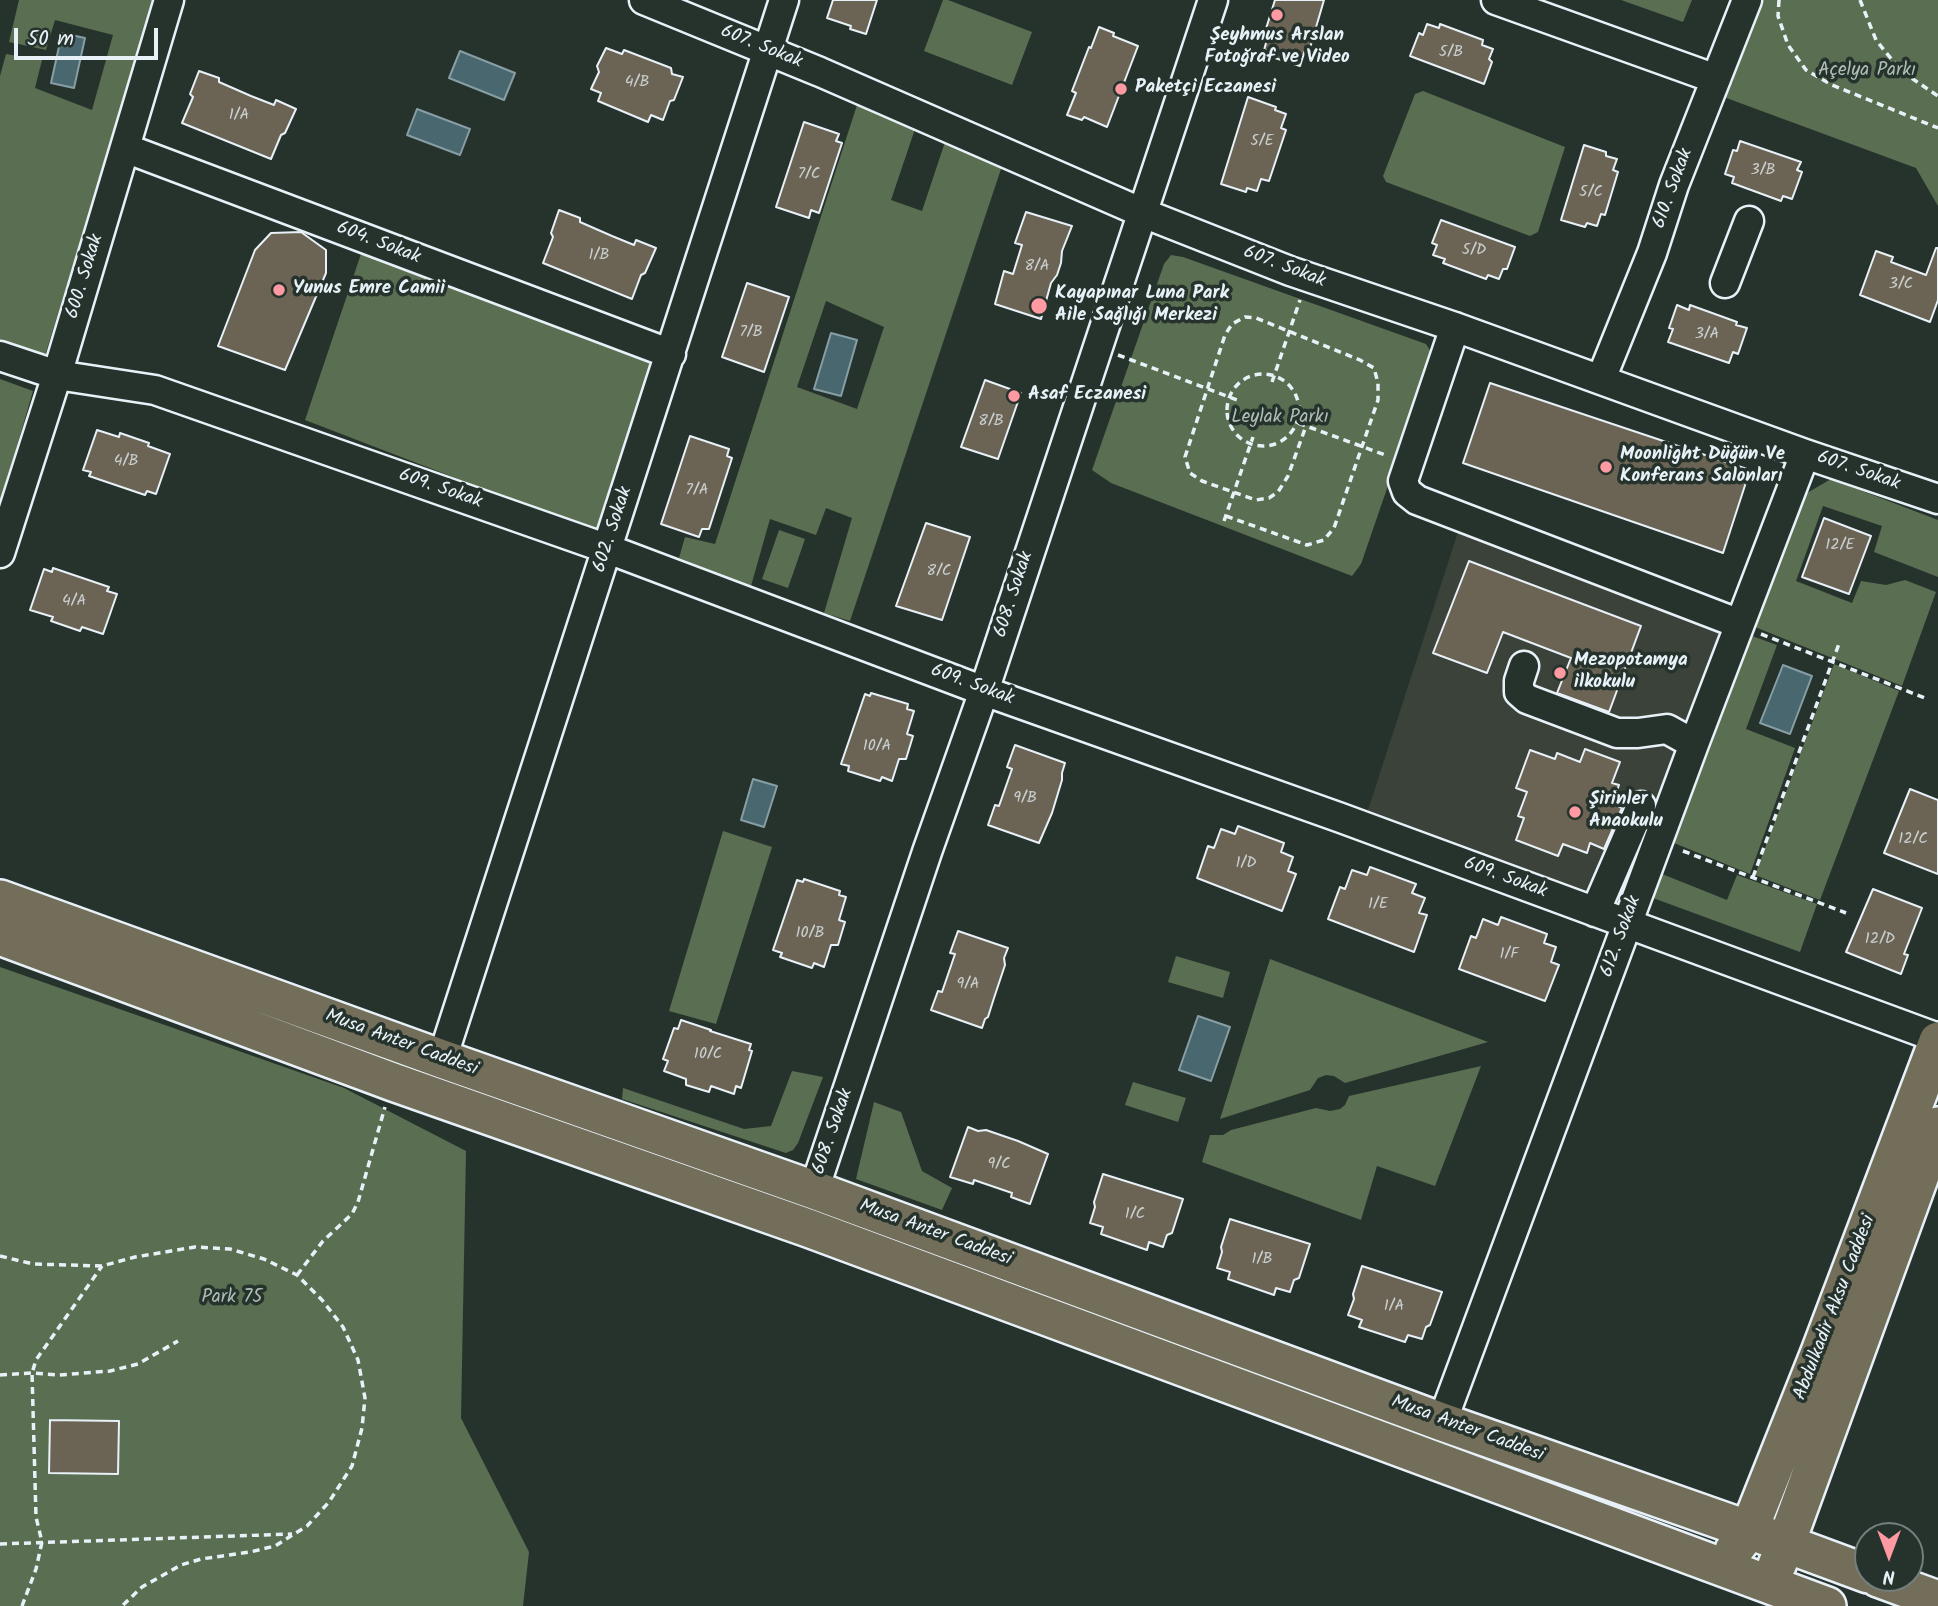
<!DOCTYPE html>
<meta charset="utf-8">
<style>
body{margin:0}
#map{position:relative;width:1938px;height:1606px;overflow:hidden;background:#26332d;font-family:Kalam,sans-serif}
canvas{display:block}
.north{position:absolute;left:1854px;top:1522px;width:70px;height:70px;box-sizing:border-box;background:#26332d;border:2px solid #747f7e;border-radius:50%;rotate:180deg;font-size:19px;font-weight:700;line-height:28px;text-align:center;color:#e8f1f8}
.north::after{content:'';display:block;margin:auto;width:24px;height:32px;background:#ff9aa2;clip-path:polygon(50% 0,100% 100%,50% 72%,0 100%)}
.scale{position:absolute;left:14px;top:28px;width:144px;height:32px;box-sizing:border-box;border:4px solid #e8f1f8;border-top:0;padding-left:9px;font-size:21px;line-height:24px;white-space:nowrap;color:#e8f1f8;-webkit-text-stroke:5px #26332d;paint-order:stroke}
</style>
<div id="map">
<canvas width="1938" height="1606"></canvas>
<div class="north">N</div>
<div class="scale">50 m</div>
</div>
<script>
const c = document.querySelector('canvas').getContext('2d');
c.lineJoin = 'round';
function paint(path, color) { c.fillStyle = color; c.fill(path, 'evenodd'); }
const toPath = rows => new Path2D(rows.map(r => 'M' + r).join(''));
function stroke(path, color, width, dash) { c.strokeStyle = color; c.lineWidth = width; c.lineCap = dash ? 'butt' : 'round'; c.setLineDash(dash || []); c.stroke(path); }
function write(font, color, halo, rows, align = 'center') {
  c.font = font + ' Kalam,sans-serif'; c.lineWidth = 7; c.setLineDash([]); c.textBaseline = 'middle'; c.strokeStyle = halo; c.fillStyle = color; for (const [text, x, y, turn = 0] of rows) {
    c.save(); c.translate(x, y); c.rotate((+turn || 0) * Math.PI / 180); c.textAlign = isNaN(turn) ? turn : align; if (halo) c.strokeText(text, 0, 0); c.fillText(text, 0, 0); c.restore();
  }
}
paint(toPath([
 [1458,532,1723,629,1670,770,1616,905,1368,810]
]), '#3b4239');
paint(toPath([
 [19,0,155,0,43,362,0,346,0,76,6,54,42,60,35,88,92,110,113,35,55,20,46,50,9,42],
 [943,0,948,0,1032,32,1012,85,924,51],
 [1621,0,1692,0,1683,22],
 [1759,0,1938,0,1938,206,1916,168,1721,96],
 [1423,91,1565,147,1538,232,1530,236,1386,182,1383,176,1415,94],
 [857,105,915,129,891,200,922,211,945,142,1002,166,850,621,824,613,852,518,826,508,816,535,770,519,751,586,679,558,685,537,715,544],
 [826,301,884,327,857,409,797,387],
 [363,248,656,364,596,532,305,420],
 [1171,255,1183,257,1426,344,1433,355,1361,564,1352,576,1111,483,1092,470,1164,264],
 [0,379,33,391,0,505],
 [1831,479,1938,520,1938,577,1874,552,1882,526,1823,506,1796,581,1852,603,1861,581,1886,585,1905,580,1936,592,1902,686,1755,627,1807,493],
 [779,530,805,539,788,588,762,579],
 [1752,636,1777,645,1746,729,1795,748,1750,874,1674,843],
 [1834,664,1899,691,1820,900,1755,875],
 [723,831,772,847,716,1024,669,1011],
 [1662,874,1727,900,1737,875,1817,904,1800,952,1653,898],
 [1176,956,1230,972,1223,998,1168,982],
 [1270,959,1488,1042,1345,1083,1334,1076,1326,1075,1318,1078,1310,1090,1220,1119],
 [0,967,344,1088,466,1151,461,1418,529,1552,523,1606,0,1606],
 [1481,1066,1435,1186,1377,1166,1361,1220,1202,1162,1210,1135,1223,1135,1231,1130,1316,1108,1330,1111,1340,1109,1345,1105,1349,1096],
 [792,1071,823,1077,798,1143,793,1150,786,1153,622,1099,623,1088,744,1129,771,1126],
 [1133,1082,1186,1098,1178,1122,1125,1105],
 [874,1102,901,1112,922,1171,952,1188,942,1210,856,1179]
]), '#5a6e52');
const water = toPath([
 [62,33,85,38,74,88,51,83,62,33],
 [460,51,515,73,504,100,449,78,460,51],
 [417,109,470,129,460,155,407,135,417,109],
 [831,333,857,340,841,396,814,389,831,333],
 [1783,665,1812,676,1790,734,1760,723,1783,665],
 [753,779,777,786,764,827,741,820,753,779],
 [1198,1016,1230,1027,1211,1081,1179,1070,1198,1016]
]);
paint(water, '#48676e');
stroke(water, '#889ea5', 2);
const building = toPath([
 [833,0,877,0,866,34,850,29,851,26,827,18,833,0],
 [1275,0,1324,0,1310,48,1306,47,1300,66,1275,58,1276,53,1264,50,1268,36,1264,35,1275,0],
 [1427,24,1439,28,1440,24,1483,40,1482,45,1493,49,1489,59,1492,62,1484,84,1410,56,1419,33,1423,35,1427,24],
 [1099,27,1114,33,1113,36,1138,46,1107,127,1084,117,1082,120,1067,115,1076,93,1072,91,1089,47,1091,48,1099,27],
 [606,48,622,54,624,50,671,68,672,74,683,77,674,100,670,101,663,120,651,115,648,122,598,101,601,93,591,89,599,72,597,66,606,48],
 [199,71,219,78,219,82,251,96,274,105,276,100,296,109,285,133,281,135,271,159,182,123,193,97,190,94,199,71],
 [1248,97,1276,107,1275,110,1286,114,1281,128,1286,130,1269,181,1261,179,1257,191,1247,188,1246,192,1221,184,1248,97],
 [804,122,839,134,836,141,842,143,819,213,811,210,809,218,776,207,804,122],
 [1740,141,1801,162,1797,170,1802,172,1792,199,1783,196,1781,201,1732,183,1734,177,1725,174,1733,150,1737,151,1740,141],
 [1584,145,1606,152,1606,156,1617,159,1613,170,1618,172,1605,215,1601,214,1597,226,1587,223,1585,227,1561,220,1584,145],
 [559,210,580,218,580,222,612,236,634,245,636,240,656,248,645,273,641,275,632,299,543,263,553,237,551,233,559,210],
 [1026,212,1072,226,1062,251,1061,263,1057,275,1051,283,1041,319,995,304,1004,271,1013,274,1022,245,1015,243,1026,212],
 [1441,220,1515,247,1507,269,1503,269,1499,279,1488,275,1486,279,1443,263,1445,259,1433,255,1437,245,1432,243,1441,220],
 [301,232,326,250,326,273,285,370,218,346,255,250,271,233,301,232],
 [1936,248,1938,248,1938,300,1930,322,1860,295,1876,251,1893,257,1891,262,1926,275,1936,248],
 [747,283,789,297,764,372,722,357,747,283],
 [1677,305,1689,310,1690,305,1737,322,1736,325,1747,328,1738,354,1733,352,1729,363,1668,342,1673,329,1669,328,1677,305],
 [985,380,1021,393,998,459,961,447,985,380],
 [1490,383,1750,470,1723,553,1463,463,1490,383],
 [97,430,119,437,120,433,149,443,148,446,170,454,156,494,147,491,145,495,89,476,91,472,83,470,97,430],
 [690,436,729,449,727,456,732,458,709,529,702,529,699,537,661,524,690,436],
 [1824,518,1871,536,1849,594,1802,577,1824,518],
 [926,523,970,537,942,620,896,606,926,523],
 [1469,561,1641,626,1609,712,1557,693,1571,658,1503,632,1487,673,1433,653,1469,561],
 [53,568,109,587,107,591,117,594,103,634,82,627,80,631,51,621,53,617,30,610,44,569,52,572,53,568],
 [871,693,908,704,907,709,914,711,907,734,913,736,906,759,899,759,892,781,882,777,880,781,848,771,849,766,841,764,865,694,870,696,871,693],
 [1015,745,1065,763,1062,773,1062,780,1052,813,1039,843,988,825,995,805,999,806,1012,769,1007,767,1015,745],
 [1585,749,1620,762,1612,783,1619,785,1612,804,1622,808,1604,849,1590,843,1587,853,1563,844,1558,856,1516,840,1524,818,1518,816,1527,792,1516,788,1530,750,1555,759,1557,753,1580,762,1585,749],
 [1910,789,1938,800,1938,874,1884,853,1910,789],
 [1238,826,1284,843,1281,852,1293,857,1288,871,1296,874,1282,911,1197,878,1208,846,1214,848,1221,829,1235,834,1238,826],
 [1370,867,1416,884,1412,893,1425,898,1419,913,1427,915,1414,952,1328,919,1340,887,1345,889,1352,870,1367,875,1370,867],
 [804,879,840,891,839,895,846,897,839,920,845,922,838,945,831,945,824,967,814,963,812,968,780,957,782,953,773,950,797,880,803,882,804,879],
 [1873,889,1922,908,1904,954,1908,955,1901,974,1846,952,1873,889],
 [1501,917,1547,934,1544,943,1556,947,1551,962,1559,965,1545,1001,1459,969,1471,936,1476,938,1483,919,1498,925,1501,917],
 [958,931,1008,948,1004,958,1005,965,994,998,988,1017,985,1019,982,1028,931,1010,938,991,942,992,955,954,950,953,958,931],
 [681,1020,711,1030,710,1031,751,1044,749,1050,752,1051,741,1088,736,1086,734,1094,711,1086,709,1092,686,1085,686,1079,664,1071,668,1061,663,1059,674,1028,678,1029,681,1020],
 [968,1127,978,1131,986,1130,1018,1141,1048,1154,1030,1204,1011,1197,1012,1193,974,1180,973,1184,950,1177,968,1127],
 [1103,1174,1183,1199,1172,1233,1167,1235,1163,1247,1149,1242,1147,1250,1101,1234,1103,1227,1090,1223,1095,1207,1094,1202,1103,1174],
 [1230,1219,1310,1244,1299,1278,1294,1280,1290,1292,1276,1288,1274,1295,1228,1279,1230,1272,1217,1268,1222,1252,1221,1247,1230,1219],
 [1362,1266,1442,1292,1430,1325,1426,1327,1422,1339,1408,1335,1405,1342,1359,1327,1362,1320,1348,1315,1354,1299,1353,1294,1362,1266],
 [50,1420,119,1421,118,1474,49,1473,50,1420]
]);
paint(building, '#6b6454');
stroke(building, '#e8f1f8', 2);
const minor = toPath([
 [644,0,820,72,1143,213,1290,271,1455,327,1805,454,1938,499],
 [1496,0,1716,79],
 [125,148,671,354],
 [1725,283,1749,221],
 [1455,327,1403,481,1407,492,1417,500,1740,624],
 [0,356,57,375,155,390,608,549,984,691,1341,818,1938,1038],
 [1601,379,1652,253,1674,185,1747,0],
 [0,553,57,375,169,0],
 [1524,666,1519,681,1519,692,1527,699,1617,733,1638,733,1667,729,1694,744],
 [1595,912,1641,806],
 [442,1059,784,0],
 [814,1190,927,852,984,691,1213,0],
 [1442,1422,1694,744,1805,454]
]);
const major = toPath([
 [0,899,442,1059,814,1190,1442,1422,1749,1530,1868,1574],
 [0,936,393,1082,808,1228,1827,1606],
 [1734,1550,1749,1530,1820,1352,1938,1041],
 [1777,1565,1786,1543,1938,1126],
 [1878,1578,1938,1600]
]);
stroke(minor, '#e8f1f8', 33);
stroke(major, '#e8f1f8', 42);
stroke(toPath([
 [1779,0,1778,16,1788,45,1806,70,1832,85,1938,128],
 [1860,0,1876,40,1901,71,1938,96],
 [1118,355,1237,400],
 '1227 410a36 36 0 1 1 72 0a36 36 0 1 1-72 0Z',
 [1272,382,1300,300],
 [1287,419,1388,456],
 [1226,516,1307,545,1324,540,1334,528,1378,400,1378,383,1374,368,1360,360,1256,318,1245,317,1232,324,1225,335,1185,457,1190,473,1202,481,1256,500,1269,498,1278,492,1288,476,1306,426],
 [1224,521,1253,437],
 [1761,634,1925,698],
 [1683,851,1846,913],
 [1753,877,1840,641],
 [0,1256,33,1264,102,1266,135,1257,195,1247,230,1249,264,1259,297,1275,322,1300,343,1327,358,1360,365,1398,362,1428,352,1466,329,1502,307,1526,275,1546,250,1552,201,1559,181,1565,142,1587,122,1606],
 [297,1275,323,1241,352,1214,358,1202,385,1107],
 [0,1375,32,1373,59,1375,110,1371,138,1364,178,1341],
 [0,1544,292,1534],
 [22,1606,36,1569,42,1542,36,1517,32,1373,36,1360,102,1266]
]), '#e8f1f8', 3.5, [7, 5]);
stroke(minor, '#26332d', 28);
stroke(major, '#726e59', 37);
for (const [x, y, r, color] of [
 [1277,15,7,"#ff9aa2"],
 [1121,89,7,"#ff9aa2"],
 [279,290,7,"#ff9aa2"],
 [1039,306,9,"#ff9aa2"],
 [1014,396,7,"#ff9aa2"],
 [1606,467,7,"#ff9aa2"],
 [1560,673,7,"#ff9aa2"],
 [1575,812,7,"#ff9aa2"]
]) { const dot = new Path2D(); dot.arc(x, y, r, 0, 2 * Math.PI); c.fillStyle = color; c.fill(dot); stroke(dot, '#26332d', 2.5); }
write('16px', '#c9cecf', null, [
 ["5/B",1451,53],
 ["4/B",637,83],
 ["1/A",239,116],
 ["5/E",1262,142],
 ["3/B",1763,171],
 ["7/C",809,175],
 ["5/C",1591,193],
 ["5/D",1474,251],
 ["1/B",599,256],
 ["8/A",1037,267],
 ["3/C",1901,285],
 ["7/B",751,333],
 ["3/A",1707,335],
 ["8/B",991,422],
 ["4/B",126,462],
 ["7/A",697,491],
 ["12/E",1840,546],
 ["8/C",939,572],
 ["4/A",74,602],
 ["10/A",877,747],
 ["9/B",1025,799],
 ["12/C",1913,840],
 ["1/D",1246,864],
 ["1/E",1378,905],
 ["10/B",810,934],
 ["12/D",1880,940],
 ["1/F",1509,955],
 ["9/A",968,985],
 ["10/C",708,1055],
 ["9/C",999,1165],
 ["1/C",1135,1215],
 ["1/B",1262,1260],
 ["1/A",1394,1307]
]);
write('bold 19px', '#e8f1f8', '#26332d', [
 ["Şeyhmus Arslan",1277,37,"center"],
 ["Fotoğraf ve Video",1277,59,"center"],
 ["Paketçi Eczanesi",1135,89],
 ["Yunus Emre Camii",293,290],
 ["Kayapınar Luna Park",1055,295],
 ["Aile Sağlığı Merkezi",1055,317],
 ["Asaf Eczanesi",1028,396],
 ["Moonlight Düğün Ve",1620,456],
 ["Konferans Salonları",1620,478],
 ["Mezopotamya",1574,662],
 ["ilkokulu",1574,684],
 ["Şirinler",1589,801],
 ["Anaokulu",1589,823]
], 'left');
write('19px', '#e8f1f8', '#26332d', [
 ["607. Sokak",761,48,22],
 ["610. Sokak",1674,189,-70],
 ["604. Sokak",378,244,21],
 ["607. Sokak",1284,268,21],
 ["600. Sokak",86,277,-73],
 ["607. Sokak",1858,472,19],
 ["609. Sokak",440,490,19],
 ["602. Sokak",614,530,-72],
 ["608. Sokak",1015,595,-72],
 ["609. Sokak",972,686,20],
 ["609. Sokak",1505,879,20],
 ["612. Sokak",1622,937,-70],
 ["Musa Anter Caddesi",401,1044,20],
 ["608. Sokak",834,1132,-71],
 ["Musa Anter Caddesi",935,1234,20],
 ["Abdulkadir Aksu Caddesi",1836,1308,-69],
 ["Musa Anter Caddesi",1467,1430,20]
]);
write('19px', '#afbdb6', '#26332d', [
 ["Açelya Parkı",1867,72],
 ["Leylak Parkı",1280,419],
 ["Park 75",232,1299]
]);
</script>
